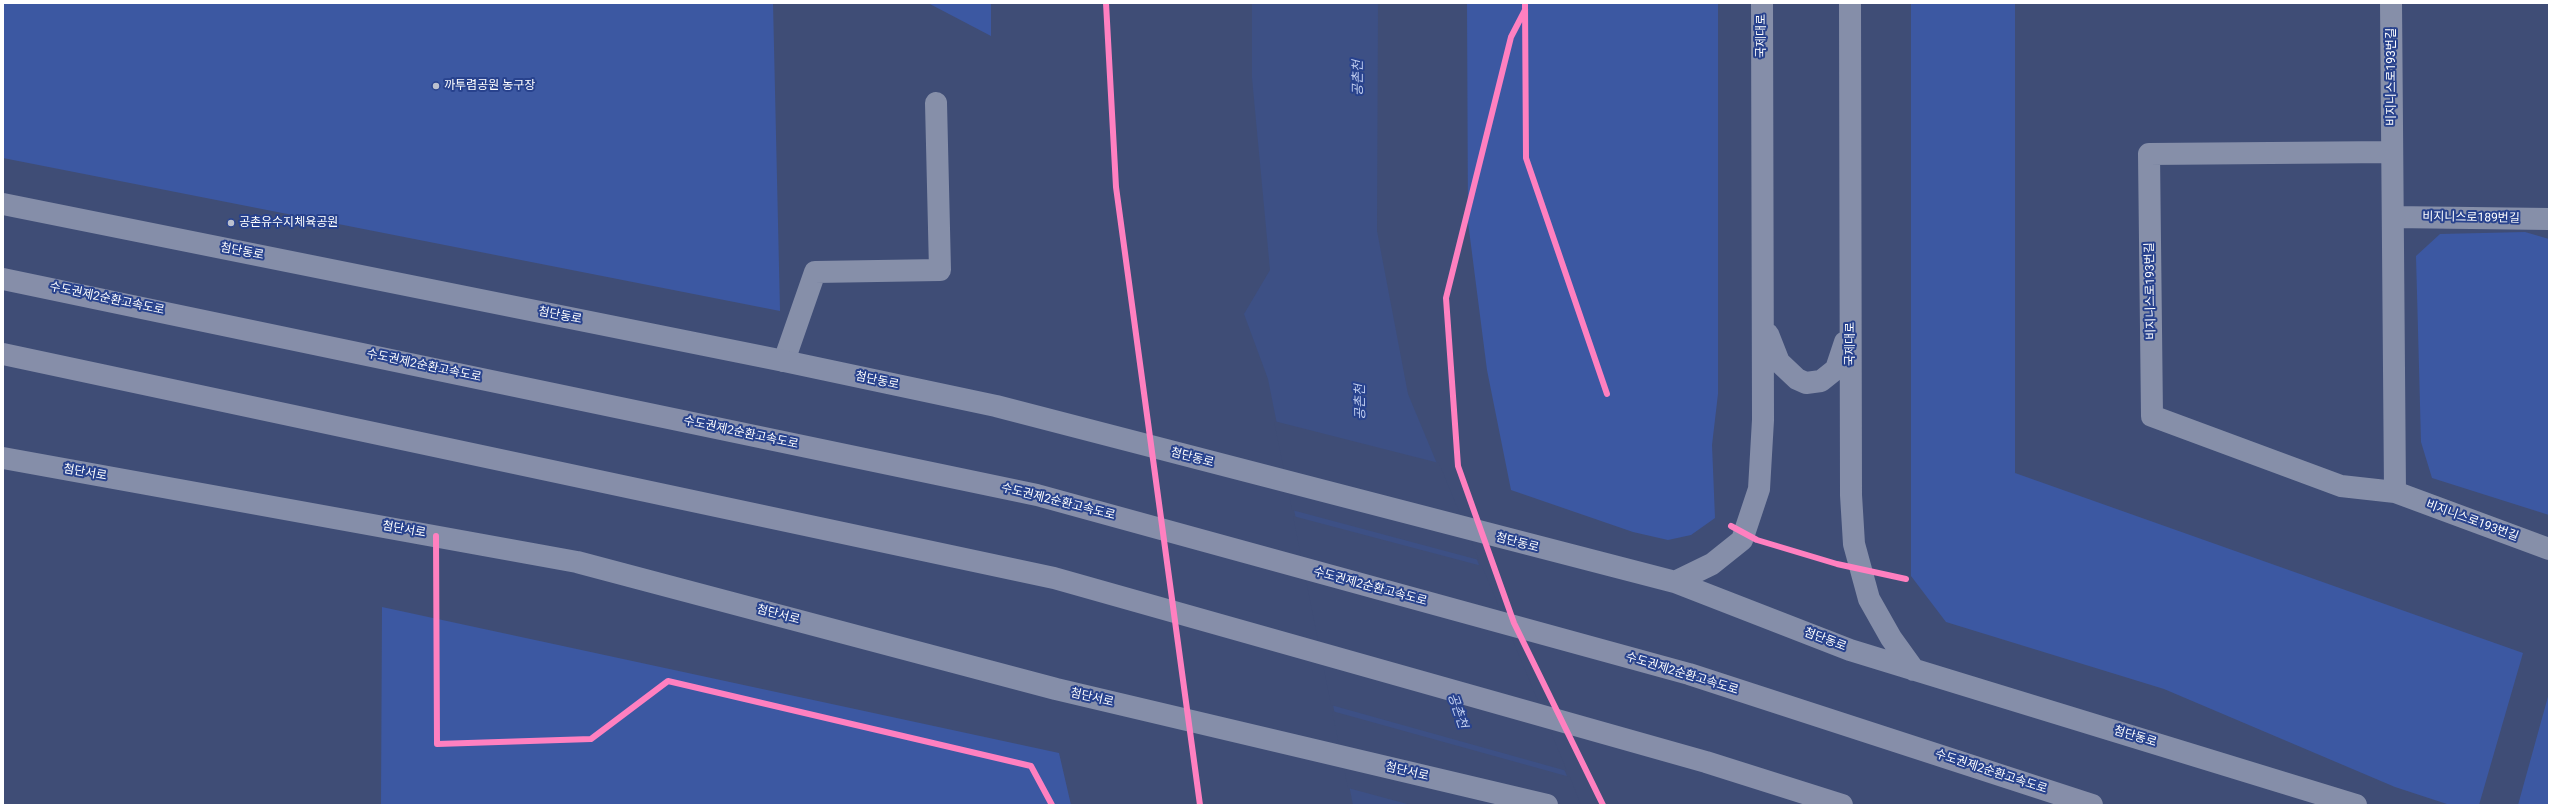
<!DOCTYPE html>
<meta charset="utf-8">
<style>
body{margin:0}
#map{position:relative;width:2552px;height:808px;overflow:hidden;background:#3f4d76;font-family:Roboto,sans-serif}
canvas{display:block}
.frame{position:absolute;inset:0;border:4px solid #fff;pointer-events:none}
</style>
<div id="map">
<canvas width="2552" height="808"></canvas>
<div class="frame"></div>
</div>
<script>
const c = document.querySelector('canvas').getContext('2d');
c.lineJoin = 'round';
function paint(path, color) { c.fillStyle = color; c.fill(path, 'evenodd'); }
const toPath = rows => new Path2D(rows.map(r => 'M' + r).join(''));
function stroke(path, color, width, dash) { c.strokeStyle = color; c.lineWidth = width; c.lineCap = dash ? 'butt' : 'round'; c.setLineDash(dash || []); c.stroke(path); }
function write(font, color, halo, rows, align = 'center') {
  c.font = font + ' Roboto,"Noto Sans KR",sans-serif'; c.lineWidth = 4; c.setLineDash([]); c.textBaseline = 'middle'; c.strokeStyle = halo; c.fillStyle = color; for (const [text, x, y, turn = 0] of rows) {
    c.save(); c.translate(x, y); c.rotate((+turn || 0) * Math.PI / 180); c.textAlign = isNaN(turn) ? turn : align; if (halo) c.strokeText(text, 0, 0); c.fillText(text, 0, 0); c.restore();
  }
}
paint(toPath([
 [3,3,773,3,780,311,3,158],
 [928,3,991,3,991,36],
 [1467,3,1718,3,1718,394,1712,445,1715,518,1691,535,1668,540,1633,532,1511,490,1487,370,1468,222],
 [1911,3,2015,3,2015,473,2523,653,2479,805,2450,805,2395,787,2164,689,1946,622,1911,576],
 [2525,232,2549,239,2549,515,2432,478,2421,442,2416,256,2440,234],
 [382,607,1059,753,1071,805,381,805],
 [2549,693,2549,805,2518,805]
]), '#3c58a2');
paint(toPath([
 [1252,3,1378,3,1377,231,1408,394,1579,805,1353,805,1268,379,1244,314,1270,270,1252,78]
]), '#3d5085');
paint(toPath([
 [1274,421,1439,463,1479,560,1292,510],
 [1293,516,1482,566,1567,771,1331,705],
 [1332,711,1570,777,1581,805,1411,805,1348,788]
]), '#3f4d76');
stroke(toPath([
 [2391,3,2395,492,2549,549],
 [2392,152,2149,154,2152,416,2341,486,2395,492],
 [2393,217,2549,219],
 [784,361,815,272,940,270,936,103]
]), '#868fa9', 22);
stroke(toPath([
 [1850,3,1851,495,1854,544,1869,599,1891,638,1914,670],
 [3,204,784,361,996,406,1675,582,1850,650,2356,805],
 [1768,334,1779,362,1797,379,1806,383,1821,381,1836,369,1845,342],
 [3,458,577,562,1056,689,1547,805],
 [1675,582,1712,564,1742,540,1759,489,1763,420,1762,3]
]), '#858ea9', 22);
stroke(toPath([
 [3,279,1037,495,1689,674,2092,805],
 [3,354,1054,578,1706,762,1842,805]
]), '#868ea9', 22);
stroke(toPath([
 [1106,3,1116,187,1200,805],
 [1525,3,1526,158,1607,394],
 [1525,10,1511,37,1446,298,1458,466,1514,623,1603,805],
 [1731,526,1757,540,1837,564,1906,579],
 [436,536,437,744,591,739,668,681,1031,766,1052,805]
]), '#ff80c0', 6);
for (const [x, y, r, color] of [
 [436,86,4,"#bcc1cf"],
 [231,223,4,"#bcc1cf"]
]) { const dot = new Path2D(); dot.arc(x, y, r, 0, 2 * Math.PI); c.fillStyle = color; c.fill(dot); stroke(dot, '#28428d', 1.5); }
write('12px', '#fff', '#28428d', [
 ["국제대로",1762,36,-90],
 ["비지니스로193번길",2392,77,-90],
 ["비지니스로189번길",2471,218,1],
 ["첨단동로",242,252,11],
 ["비지니스로193번길",2151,291,-91],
 ["수도권제2순환고속도로",107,299,12],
 ["첨단동로",560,316,11],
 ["국제대로",1851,344,-90],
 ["수도권제2순환고속도로",424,366,12],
 ["첨단동로",877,381,12],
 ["수도권제2순환고속도로",741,433,12],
 ["첨단동로",1192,458,15],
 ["첨단서로",85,473,10],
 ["수도권제2순환고속도로",1058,502,14],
 ["비지니스로193번길",2472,521,20],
 ["첨단서로",404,530,10],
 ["첨단동로",1517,543,15],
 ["수도권제2순환고속도로",1370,587,15],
 ["첨단서로",778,615,15],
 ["첨단동로",1825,640,21],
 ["수도권제2순환고속도로",1682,674,17],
 ["첨단서로",1092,698,13],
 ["첨단동로",2135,737,17],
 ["첨단서로",1407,772,13],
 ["수도권제2순환고속도로",1991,772,18]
]);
write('12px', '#fff', '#28428d', [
 ["까투렴공원 농구장",444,86],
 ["공촌유수지체육공원",239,223]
], 'left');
write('italic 13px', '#c3d0f1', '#28428d', [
 ["공촌천",1359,78,-90],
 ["공촌천",1361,402,-91],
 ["공촌천",1457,711,71]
]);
</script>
